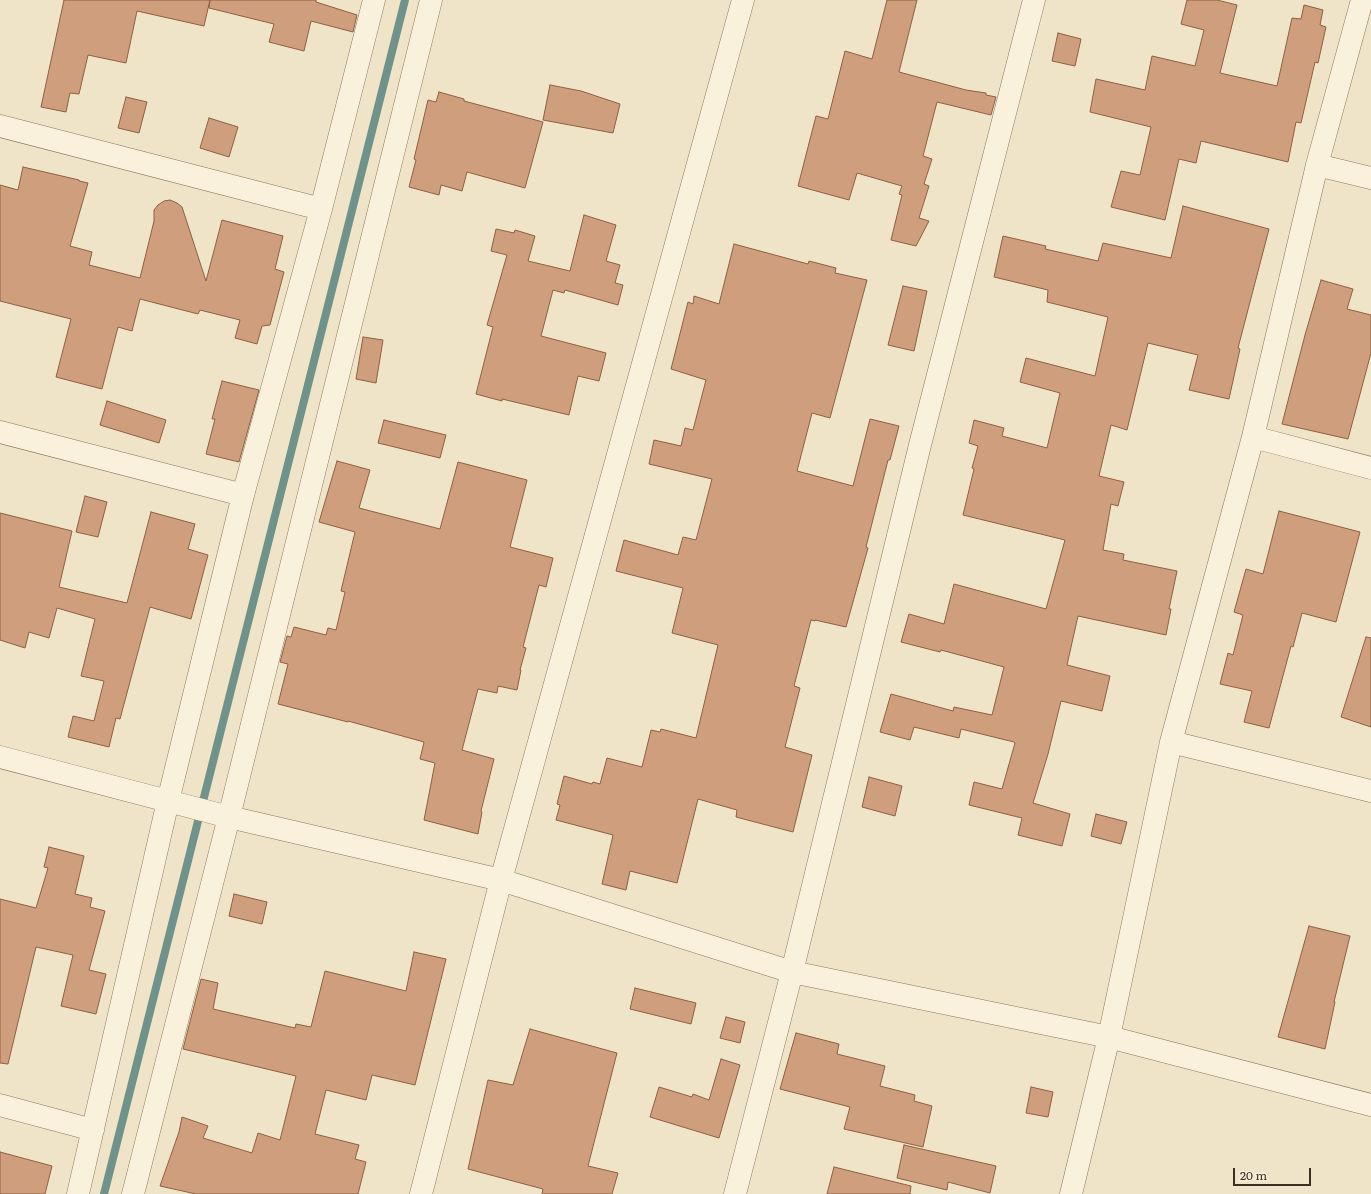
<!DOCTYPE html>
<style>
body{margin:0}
#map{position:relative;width:1371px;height:1194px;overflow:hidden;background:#f0e4c8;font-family:Literata,serif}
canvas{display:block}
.scale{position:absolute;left:1233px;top:1168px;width:78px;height:18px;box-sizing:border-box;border:2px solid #3d2e20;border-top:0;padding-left:5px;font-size:12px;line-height:14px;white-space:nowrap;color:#3d2e20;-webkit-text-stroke:3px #f7eed8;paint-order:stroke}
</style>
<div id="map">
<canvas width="1371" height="1194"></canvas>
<div class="scale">20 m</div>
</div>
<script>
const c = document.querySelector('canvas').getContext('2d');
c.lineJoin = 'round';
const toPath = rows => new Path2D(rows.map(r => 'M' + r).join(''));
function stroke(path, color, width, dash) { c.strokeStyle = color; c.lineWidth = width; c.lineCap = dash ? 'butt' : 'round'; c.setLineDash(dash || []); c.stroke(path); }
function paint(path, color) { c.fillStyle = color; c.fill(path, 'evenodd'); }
stroke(toPath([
 [104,1194,405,0]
]), '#6f938a', 8);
const building = toPath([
 [64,0,210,0,204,26,137,11,126,63,88,55,79,94,70,93,66,112,41,107,64,0],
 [210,0,316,0,316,2,357,15,353,32,311,21,304,51,269,42,274,24,209,8,210,0],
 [887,0,917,0,899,72,966,90,986,93,986,95,996,97,991,115,937,102,923,156,932,159,924,184,929,186,919,218,929,221,916,246,891,240,902,195,899,194,902,186,857,173,849,200,798,186,816,116,828,119,845,51,872,59,887,0],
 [1187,0,1217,0,1237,5,1220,73,1277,86,1292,18,1301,19,1304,5,1323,10,1320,25,1326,27,1318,63,1315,62,1301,123,1296,122,1288,162,1201,141,1196,163,1179,159,1165,220,1111,207,1121,171,1140,175,1151,127,1090,112,1096,79,1145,90,1152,56,1195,66,1204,30,1181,24,1187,0],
 [1058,33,1081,39,1075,66,1052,61,1058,33],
 [550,85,581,91,620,104,613,133,543,120,550,85],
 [439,92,464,99,464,101,543,122,525,188,467,172,462,191,441,185,439,195,409,187,416,160,414,159,428,100,436,102,439,92],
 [126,97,147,102,139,133,118,128,126,97],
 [209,118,238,127,229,157,200,148,209,118],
 [23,167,79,180,79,181,88,183,70,246,92,252,89,265,140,278,154,221,154,210,158,205,164,201,170,200,177,203,182,207,206,281,222,220,283,236,275,269,284,272,270,325,262,326,257,344,235,338,240,320,200,310,198,314,140,299,132,331,118,327,102,389,56,377,71,319,0,301,0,185,18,190,23,167],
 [1183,206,1269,229,1238,348,1240,349,1229,399,1189,390,1198,355,1148,343,1127,430,1111,425,1099,476,1124,482,1118,506,1111,504,1103,550,1124,554,1123,560,1177,571,1169,609,1171,609,1166,635,1078,616,1067,665,1110,676,1102,711,1061,701,1048,754,1033,803,1070,814,1062,846,1018,835,1022,818,969,805,974,782,1002,789,1015,743,1014,742,961,729,959,738,914,727,910,740,880,732,891,694,953,711,954,707,992,715,1004,667,941,650,940,652,901,642,909,614,944,624,954,584,1046,609,1065,540,963,515,974,469,972,468,978,446,969,443,974,420,1004,428,1002,436,1047,448,1060,393,1020,382,1026,358,1095,376,1108,317,1047,302,1048,290,994,277,1003,236,1046,246,1045,249,1098,261,1103,243,1171,258,1183,206],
 [584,215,616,225,606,261,620,265,615,283,623,285,618,305,565,290,564,293,553,290,541,336,606,353,599,381,578,376,569,415,502,399,502,401,476,394,493,327,487,325,507,255,491,251,496,229,514,233,515,230,535,236,528,261,570,271,584,215],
 [734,244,808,264,809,261,836,268,835,273,867,280,830,418,812,413,797,471,853,486,870,419,899,426,890,460,888,460,866,547,868,548,846,627,815,620,815,621,811,620,794,686,800,688,785,747,812,755,793,832,736,817,737,810,698,799,677,883,630,871,626,890,602,884,613,835,556,820,560,805,557,804,564,776,592,784,593,782,600,784,607,758,642,767,651,730,660,732,661,729,696,738,718,645,672,633,683,588,616,571,624,540,678,555,683,537,696,540,712,479,649,464,654,440,681,446,685,428,693,430,706,380,671,369,688,302,693,304,694,296,719,304,734,244],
 [1321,280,1353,289,1347,309,1371,315,1371,353,1348,439,1282,424,1305,335,1321,280],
 [903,286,927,291,914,351,888,345,903,286],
 [363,337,383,340,376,383,356,379,363,337],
 [222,381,259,390,239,462,206,454,215,419,212,419,222,381],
 [107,401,166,420,159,443,100,425,107,401],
 [384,420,446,435,440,458,378,443,384,420],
 [337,461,370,470,359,508,440,529,458,462,527,480,510,547,553,558,546,587,539,585,523,647,526,648,520,670,521,670,517,690,498,686,497,693,478,689,462,750,494,759,481,811,482,812,478,834,424,820,435,763,420,759,424,742,348,721,348,722,278,704,288,664,280,662,287,636,291,637,294,627,326,635,328,628,336,630,345,592,341,591,355,532,319,522,337,461],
 [85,496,107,502,98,537,76,532,85,496],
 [1279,511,1360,532,1336,622,1302,613,1293,647,1291,646,1269,728,1244,722,1252,691,1220,684,1228,653,1233,655,1243,615,1234,612,1246,569,1263,574,1279,511],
 [151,512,195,524,188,549,208,555,191,619,150,607,120,719,116,718,109,747,68,737,73,716,94,721,104,681,81,676,95,619,57,608,49,638,29,632,25,648,0,640,0,513,72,531,59,587,127,603,151,512],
 [1366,637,1371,638,1371,727,1341,717,1366,637],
 [869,777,902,786,895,816,862,807,869,777],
 [1096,814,1127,822,1121,844,1091,836,1096,814],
 [49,847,84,856,75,894,92,898,90,907,105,911,89,970,106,974,96,1014,61,1006,73,955,36,947,8,1064,0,1063,0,899,36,908,48,868,44,867,49,847],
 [234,894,267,902,262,924,229,916,234,894],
 [1309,926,1350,936,1334,1002,1335,1002,1325,1049,1278,1037,1309,926],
 [414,952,446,959,415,1085,372,1075,366,1100,326,1090,315,1134,359,1145,355,1159,366,1162,358,1194,196,1194,160,1186,179,1132,182,1117,208,1126,203,1138,252,1153,258,1133,280,1140,296,1076,183,1049,201,979,218,983,213,1009,295,1028,296,1024,311,1027,325,971,406,991,414,952],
 [635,988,696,1003,691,1024,630,1009,635,988],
 [726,1017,745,1022,740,1043,720,1038,726,1017],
 [530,1029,617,1053,588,1166,618,1173,612,1194,542,1194,543,1189,468,1169,488,1080,513,1085,530,1029],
 [796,1033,839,1044,837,1054,885,1066,880,1086,915,1095,914,1101,932,1106,923,1147,844,1129,850,1107,780,1089,796,1033],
 [721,1059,740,1065,719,1138,650,1117,659,1087,692,1097,693,1094,709,1100,721,1059],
 [1031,1087,1053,1092,1048,1117,1026,1113,1031,1087],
 [904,1145,996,1166,990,1193,948,1182,947,1190,897,1178,904,1145],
 [0,1152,52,1166,45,1194,0,1194,0,1152],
 [834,1167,911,1186,910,1194,827,1194,834,1167]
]);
paint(building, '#cf9f7d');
stroke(building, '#8d5f41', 1);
const minor = toPath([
 [0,126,321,209],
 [1317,165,1371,178],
 [0,432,243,495],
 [1253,437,1371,468],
 [1171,742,1371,791],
 [0,757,229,817,501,880,792,972,1109,1037,1371,1105],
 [0,1105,93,1130],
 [78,1194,168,801,243,495,321,209,374,0],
 [133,1194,229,817,431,0],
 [421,1194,501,880,743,0],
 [735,1194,792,972,920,445,1034,0],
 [1071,1194,1109,1037,1171,742,1253,437,1317,165,1362,0]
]);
stroke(minor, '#8d765c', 23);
stroke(minor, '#faf1dc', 22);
</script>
